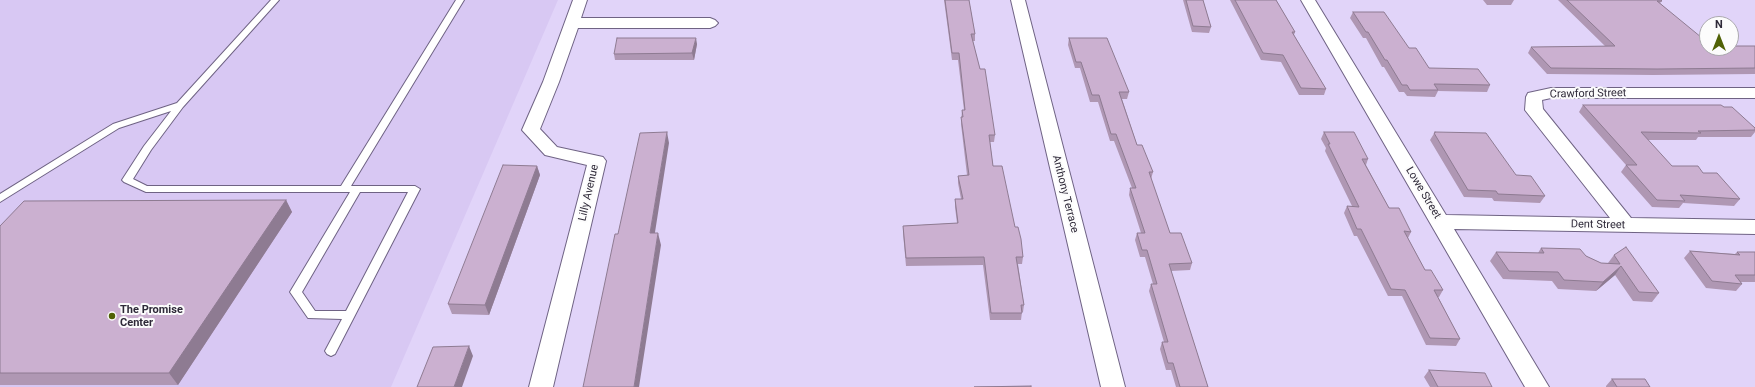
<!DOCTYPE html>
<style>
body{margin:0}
#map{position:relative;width:1755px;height:387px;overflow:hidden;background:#e1d4f9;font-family:Roboto,sans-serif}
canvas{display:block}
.north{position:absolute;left:1699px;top:16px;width:40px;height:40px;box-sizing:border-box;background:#fcfcfc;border:1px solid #aaa8ae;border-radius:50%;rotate:0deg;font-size:11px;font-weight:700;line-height:16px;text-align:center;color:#2e2938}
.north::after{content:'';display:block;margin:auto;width:14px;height:18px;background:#506106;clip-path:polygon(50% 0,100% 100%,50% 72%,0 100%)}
</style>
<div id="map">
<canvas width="1755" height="387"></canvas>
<div class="north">N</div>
</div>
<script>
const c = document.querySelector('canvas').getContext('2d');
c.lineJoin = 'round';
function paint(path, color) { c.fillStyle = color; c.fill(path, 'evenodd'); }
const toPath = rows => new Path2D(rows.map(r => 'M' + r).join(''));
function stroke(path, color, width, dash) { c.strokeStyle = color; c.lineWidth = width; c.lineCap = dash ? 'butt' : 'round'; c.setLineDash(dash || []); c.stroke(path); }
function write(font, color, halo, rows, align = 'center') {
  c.font = font + ' Roboto,sans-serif'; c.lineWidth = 4; c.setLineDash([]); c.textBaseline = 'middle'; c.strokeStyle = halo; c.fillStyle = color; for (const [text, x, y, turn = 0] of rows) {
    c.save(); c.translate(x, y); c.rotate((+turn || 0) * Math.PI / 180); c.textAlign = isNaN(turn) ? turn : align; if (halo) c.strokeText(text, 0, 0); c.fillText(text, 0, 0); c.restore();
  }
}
paint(toPath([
 [0,0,558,0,391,387,0,387]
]), '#d8c8f3');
const lane = toPath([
 [271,0,279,0,183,107,151,150,133,179,147,186,341,186,456,0,464,0,351,186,415,186,420,189,335,354,331,356,327,354,325,351,342,319,308,318,290,292,350,192,146,192,124,182,122,180,144,146,171,111,119,128,0,202,0,194,113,124,177,103,271,0],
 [360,192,408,192,346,311,315,311,302,292,360,192]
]);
const street = toPath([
 [573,0,587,0,581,18,710,18,715,20,718,23,715,26,710,28,578,28,559,82,540,129,557,147,603,157,606,161,553,387,529,387,587,165,545,155,522,130,543,82,573,0],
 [1011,0,1025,0,1125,387,1101,387,1011,0],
 [1301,0,1315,0,1446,215,1610,218,1525,110,1526,97,1528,93,1551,88,1755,88,1755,98,1551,98,1542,100,1543,109,1631,218,1755,220,1755,234,1454,229,1549,387,1525,387,1301,0]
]);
stroke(lane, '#6f6384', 2);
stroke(street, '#6f6384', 2);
paint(lane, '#fff');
paint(street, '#fff');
paint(toPath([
 [944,0,969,0,975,34,975,41,973,41,995,135,994,142,990,142,993,166,1015,227,1023,257,1022,264,1018,264,1024,305,1023,312,1022,312,1021,320,990,320,983,265,906,266,903,233,903,226,957,223,955,207,955,199,961,199,958,183,958,176,967,175,961,124,962,110,964,110,958,60,952,60],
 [1183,0,1203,0,1211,27,1209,33,1192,32],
 [1230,0,1276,0,1295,32,1294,35,1326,89,1324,95,1299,95,1281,62,1261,60],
 [1483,0,1514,0,1511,5,1487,5],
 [1558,0,1661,0,1662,1,1660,3,1707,48,1755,46,1755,74,1653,75,1547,74,1528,53,1531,47,1605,46],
 [1353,12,1409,48,1429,68,1490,85,1487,92,1438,91,1435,97,1407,96,1404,92,1399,92,1384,67,1382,67,1366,38,1363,38,1350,18],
 [1069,38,1129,92,1127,99,1122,99,1137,145,1153,172,1151,179,1170,233,1192,263,1190,270,1171,271,1208,387,1176,387,1171,370,1166,370,1160,349,1162,342,1164,342,1149,291,1151,284,1153,284,1145,257,1140,257,1135,240,1137,233,1141,233,1129,195,1130,188,1132,188,1114,141,1110,141,1098,102,1090,102,1080,68,1075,68,1068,45],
 [697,44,694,60,615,60,614,54],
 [1583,105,1724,107,1755,128,1755,132,1751,137,1698,137,1696,140,1647,140,1672,166,1703,173,1740,199,1734,206,1683,203,1679,208,1652,207,1621,172,1626,165,1579,112],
 [1324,132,1368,159,1366,165,1389,208,1411,232,1408,238,1425,270,1443,290,1439,297,1438,297,1460,339,1456,346,1426,345,1402,296,1388,296,1357,236,1354,236,1344,213,1347,206,1352,206,1325,151,1326,148,1321,139],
 [1435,132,1516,175,1545,196,1540,203,1494,201,1492,198,1464,197,1430,140],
 [537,166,540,175,489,315,452,314,448,304],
 [286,200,292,212,178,385,0,385,0,226],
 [1541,248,1586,256,1601,263,1608,263,1614,255,1659,293,1652,302,1633,301,1615,275,1596,291,1558,289,1552,281,1503,279,1490,261,1496,252,1538,253],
 [1690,251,1735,254,1737,252,1755,252,1755,282,1741,282,1742,284,1736,291,1706,288,1684,258],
 [1429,370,1492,387,1430,387,1424,377],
 [1612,379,1650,387,1606,387,1606,386]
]), '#af97b3');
paint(toPath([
 [696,38,697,44,694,60,692,53],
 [667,132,669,143,653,245,650,233],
 [537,166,540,175,489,315,485,305],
 [286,200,292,212,178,385,169,373],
 [658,233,661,245,639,387,634,387],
 [1621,266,1615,275,1596,291,1603,282],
 [469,346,473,356,462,387,454,387]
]), '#8e7b92');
const building = toPath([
 [945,0,969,0,975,34,971,34,980,69,985,69,995,135,989,135,993,166,1002,166,1015,227,1018,227,1021,239,1023,257,1016,257,1024,305,1021,305,1022,313,991,313,984,257,906,258,903,226,958,223,955,199,963,199,958,176,969,175,961,117,963,117,962,110,965,110,959,53,952,53,945,0],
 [1186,0,1203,0,1211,27,1193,26,1186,0],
 [1235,0,1276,0,1295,32,1292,32,1326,89,1301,88,1283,55,1263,53,1235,0],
 [1567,0,1661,0,1662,1,1657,1,1707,42,1707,48,1731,48,1731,46,1755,46,1755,68,1657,69,1551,68,1531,47,1615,46,1567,0],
 [1353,12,1384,12,1409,48,1416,48,1429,68,1478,69,1490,85,1434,84,1438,90,1410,90,1407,85,1402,85,1387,60,1385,60,1368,32,1366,32,1353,12],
 [617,38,696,38,692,53,614,54,617,38],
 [1069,38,1107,38,1129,92,1119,92,1137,145,1142,145,1153,172,1149,172,1170,233,1181,233,1192,263,1169,264,1208,387,1180,387,1173,363,1168,363,1162,342,1168,342,1151,284,1157,284,1147,250,1142,250,1137,233,1145,233,1130,188,1136,188,1116,134,1111,134,1099,95,1092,95,1081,62,1076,62,1069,38],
 [1583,105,1721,105,1724,107,1732,107,1755,128,1755,130,1698,131,1701,133,1641,132,1672,166,1698,166,1703,173,1717,173,1740,199,1680,195,1685,201,1657,200,1626,165,1637,165,1583,105],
 [667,132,650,233,658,233,634,387,583,387,615,234,618,234,640,133,667,132],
 [1324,132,1354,132,1368,159,1362,159,1389,208,1399,208,1411,232,1404,231,1425,270,1431,270,1443,290,1434,290,1460,339,1430,338,1405,290,1391,289,1361,229,1357,229,1347,206,1359,207,1328,144,1330,144,1324,132],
 [1435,132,1486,133,1516,175,1531,176,1545,196,1498,194,1496,191,1468,190,1434,133,1435,133,1435,132],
 [503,165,537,166,485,305,448,304,503,165],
 [286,200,169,373,0,373,0,226,24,201,286,200],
 [1626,247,1659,293,1639,292,1621,266,1603,282,1564,280,1558,272,1509,271,1496,252,1544,253,1541,248,1580,249,1586,256,1601,263,1620,264,1614,255,1626,247],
 [1690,251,1740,255,1737,252,1755,252,1755,275,1735,275,1742,284,1712,281,1690,251],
 [469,346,454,387,417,387,433,347,469,346],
 [1429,370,1485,373,1492,387,1438,387,1429,370],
 [1612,379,1645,379,1650,387,1617,387,1612,379],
 [1031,386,1031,387,974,387,1031,386]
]);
paint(building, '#cbb0d0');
stroke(building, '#8e7b92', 1);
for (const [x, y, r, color] of [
 [112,316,4,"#506106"]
]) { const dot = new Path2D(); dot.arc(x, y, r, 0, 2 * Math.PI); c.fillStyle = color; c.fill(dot); stroke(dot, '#fcfcfc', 1.5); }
write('11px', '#2e2938', '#fcfcfc', [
 ["Crawford Street",1588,94,-1],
 ["Lilly Avenue",589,193,-77],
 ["Lowe Street",1423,193,59],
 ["Anthony Terrace",1065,194,76],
 ["Dent Street",1598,225,1]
]);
write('bold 11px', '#2e2938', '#fcfcfc', [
 ["The Promise",120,310],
 ["Center",120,323]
], 'left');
</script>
